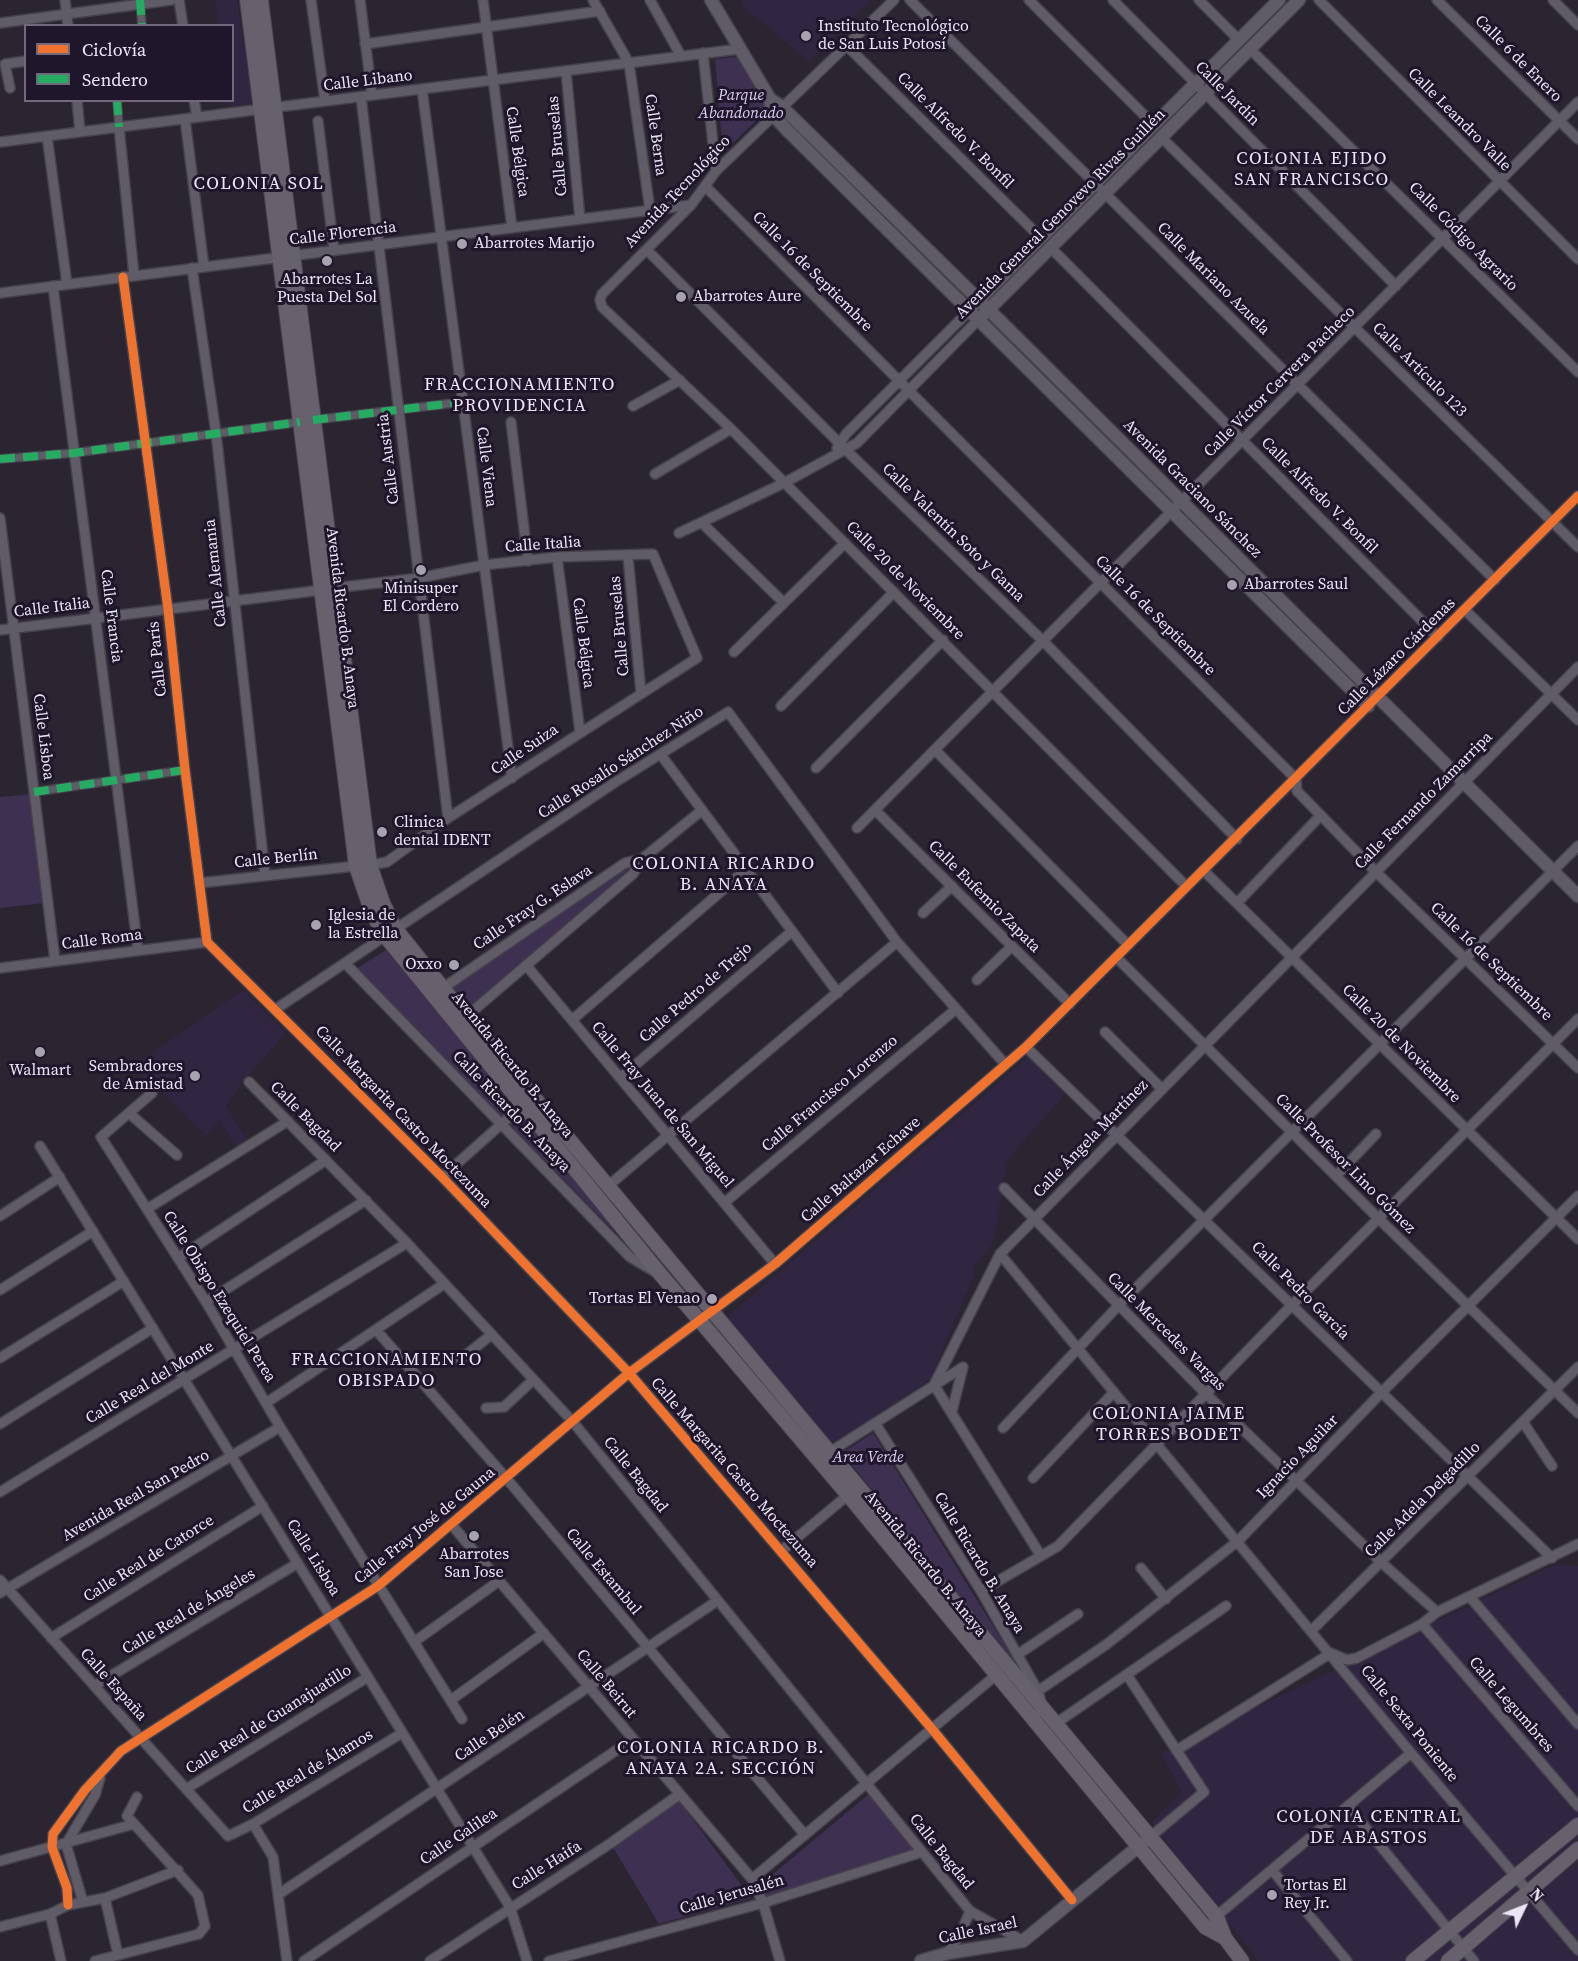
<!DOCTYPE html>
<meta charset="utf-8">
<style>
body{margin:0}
#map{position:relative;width:1578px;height:1961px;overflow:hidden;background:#2a2531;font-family:"Source Serif 4",serif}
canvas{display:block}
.legend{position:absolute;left:24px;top:24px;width:210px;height:78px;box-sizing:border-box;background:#1f162c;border:2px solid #71697c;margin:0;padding:8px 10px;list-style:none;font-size:18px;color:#ebe6f5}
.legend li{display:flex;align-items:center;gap:12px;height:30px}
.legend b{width:30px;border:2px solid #71697c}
.north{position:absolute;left:1494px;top:1877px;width:60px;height:60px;-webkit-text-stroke:4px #1f162c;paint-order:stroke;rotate:47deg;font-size:16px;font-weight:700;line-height:24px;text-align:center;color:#ebe6f5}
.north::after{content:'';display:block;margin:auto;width:21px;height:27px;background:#ebe6f5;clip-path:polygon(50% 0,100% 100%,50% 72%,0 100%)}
</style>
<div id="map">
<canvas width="1578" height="1961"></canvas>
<ul class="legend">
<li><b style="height:8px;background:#ef722f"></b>Ciclovía</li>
<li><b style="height:8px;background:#26ab63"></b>Sendero</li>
</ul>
<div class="north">N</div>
</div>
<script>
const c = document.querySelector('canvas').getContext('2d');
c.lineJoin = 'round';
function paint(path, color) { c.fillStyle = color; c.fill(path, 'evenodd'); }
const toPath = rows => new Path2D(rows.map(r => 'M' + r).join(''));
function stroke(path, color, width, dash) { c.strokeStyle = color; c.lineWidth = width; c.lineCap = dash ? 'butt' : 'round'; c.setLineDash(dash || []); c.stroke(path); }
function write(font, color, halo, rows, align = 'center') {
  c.font = font + ' "Source Serif 4",serif'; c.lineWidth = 6; c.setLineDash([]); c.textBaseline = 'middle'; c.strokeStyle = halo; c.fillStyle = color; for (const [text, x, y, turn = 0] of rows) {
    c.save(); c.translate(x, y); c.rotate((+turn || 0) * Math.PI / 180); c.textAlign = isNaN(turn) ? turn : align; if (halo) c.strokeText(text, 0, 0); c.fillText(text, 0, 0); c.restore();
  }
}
paint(toPath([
 [215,0,237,0,253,104,230,107,232,26,218,25],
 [741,0,871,0,809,61,747,10],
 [243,990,286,1033,240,1085,226,1106,247,1140,237,1148,219,1120,206,1136,178,1107,132,1067],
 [1028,1057,1066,1093,1007,1160,993,1244,974,1265,974,1274,931,1379,832,1445,726,1318],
 [1554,1565,1578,1566,1578,1961,1259,1961,1151,1823,1182,1792,1161,1753]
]), '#302641');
paint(toPath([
 [738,57,768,109,723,153,715,59],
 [29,794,44,903,0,908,0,797],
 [628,867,632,868,632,872,470,1007,451,986],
 [386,950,625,1234,620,1237,357,968],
 [873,1433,1031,1687,842,1453],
 [869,1794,914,1849,765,1898,761,1884],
 [677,1798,751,1898,659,1924,611,1844]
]), '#3d3051');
const pedestrian = toPath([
 [140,0,142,26],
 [117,100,119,127],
 [313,420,463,402],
 [0,459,74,453,300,422],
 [34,792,185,770]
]);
const minor = toPath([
 [65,0,68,26],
 [179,0,183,26],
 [311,0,325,101],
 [360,0,372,95],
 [483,0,512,228],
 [593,0,629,63,650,210],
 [650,0,681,56],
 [894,0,716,171,691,205,602,294,600,300,602,307,731,429,1186,886],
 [910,0,1495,580],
 [1029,0,1154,125],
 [1113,0,1396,286],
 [1199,0,1239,40],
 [1319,0,1578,259],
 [1437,0,1578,139],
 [1553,0,1578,25],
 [0,23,171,0],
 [365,44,600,11],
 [847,46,1041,238],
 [1250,49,1578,372],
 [703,53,716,171],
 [566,71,580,219],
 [10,88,5,64,26,61],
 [422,89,512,778],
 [361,97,448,818],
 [77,100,80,132],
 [194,100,197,117],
 [185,119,204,267],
 [318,121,334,250],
 [119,127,134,275],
 [47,136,67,284],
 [1162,138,1578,547],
 [0,142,739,49],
 [706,187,1296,779,1297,791,1375,871,1578,1068],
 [1051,248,1438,637],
 [647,250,846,450,1044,642,1237,839],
 [192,268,216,433,265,875],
 [123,277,168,609,185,770,207,942,442,1177,629,1373,932,1729,1072,1900],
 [53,286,138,950],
 [0,293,691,205],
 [633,406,680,380],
 [511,422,528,561],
 [837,448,846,434,970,310],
 [655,474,731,429],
 [0,518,55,960],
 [702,523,784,603],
 [679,533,784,483,857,443,979,319],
 [557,557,580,732],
 [628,557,641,693],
 [335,588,419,578,484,565,557,557,653,554,697,658,448,818,387,862,370,865],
 [1465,610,1578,720],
 [0,630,322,590],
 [734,652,845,543],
 [781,706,894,592],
 [936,751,1128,945],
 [661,755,838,993],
 [816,768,943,640],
 [876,811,1070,1004],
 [857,828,1578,102],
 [1203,870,1578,1239],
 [199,883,356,866],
 [1237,903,1321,815],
 [923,913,952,886],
 [1116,957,1378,1218,1578,1413],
 [345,963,630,1257,657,1273],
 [526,965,775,1264],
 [0,968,207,942],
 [977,980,1012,946],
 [443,988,625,863,642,859],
 [276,1009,614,783,728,712,897,942,1005,1064],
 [467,1016,633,874,642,859,701,811],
 [572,1020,747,869],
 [1105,1032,1161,1088],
 [1026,1047,1552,1558],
 [620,1078,791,932],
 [249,1082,407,1243,573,1422,970,1911,1023,1941],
 [152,1093,101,1137,206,1302,280,1427,462,1719],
 [130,1114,177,1155],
 [40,1146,510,1907,527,1961],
 [1336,1176,1376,1134],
 [442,1177,525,1103],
 [608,1186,897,942],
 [1004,1188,1206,1394,1382,1563,1437,1612],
 [724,1203,956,1009],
 [147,1209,288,1121],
 [0,1216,60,1177],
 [1000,1254,1411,1753,1578,1950],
 [178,1258,326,1160],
 [0,1290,93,1231],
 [206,1302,366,1200],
 [376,1330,507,1479,805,1835],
 [0,1358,124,1281],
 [447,1359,461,1359,491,1335],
 [266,1403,444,1284],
 [486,1408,504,1407,533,1380],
 [952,1411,963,1367],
 [1523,1422,1552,1466],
 [875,1423,981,1591,1038,1691,1043,1709,1031,1718],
 [0,1424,153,1328],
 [1003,1428,1119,1305,1578,846],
 [825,1455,963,1367],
 [1033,1478,1114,1392],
 [0,1492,407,1243],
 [451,1524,752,1879,763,1903,780,1961],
 [781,1551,848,1495],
 [1041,1556,934,1385,1000,1254,1578,667],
 [1141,1568,1166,1599],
 [0,1580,228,1836,253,1824,402,1733],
 [981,1591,1058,1546,1292,1305,1578,1019],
 [0,1593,280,1427],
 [1470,1597,1578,1724],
 [1422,1624,1578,1806],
 [1312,1630,1578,1367],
 [51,1638,263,1506],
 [414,1642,499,1581],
 [1017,1655,1078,1614],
 [1127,1675,1204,1792,1150,1837],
 [94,1686,298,1563],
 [1038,1691,1107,1644,1238,1541,1381,1393,1578,1196],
 [451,1700,544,1633],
 [1055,1724,1226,1606],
 [1177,1750,1331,1653,1347,1660,1357,1658,1422,1624,1437,1612,1578,1544],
 [186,1789,368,1677],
 [1348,1806,1474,1961],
 [253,1824,273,1857,287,1961],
 [0,1861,134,1824],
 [1272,1870,1347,1961],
 [752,1879,995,1676],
 [279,1894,717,1601],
 [105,1898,118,1955],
 [83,1902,66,1844,95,1795,100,1778],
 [68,1905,67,1888,52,1847,53,1834,85,1790,121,1751,378,1586,629,1373,775,1264,1026,1047,1578,496],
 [50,1914,61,1961],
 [1213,1919,1411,1753],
 [0,1927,50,1914,68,1905,105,1898,178,1870],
 [948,1953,961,1933,970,1911],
 [95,1961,199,1934,205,1926,198,1895,127,1816,137,1797],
 [304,1961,633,1739],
 [430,1961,611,1843,680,1794],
 [549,1961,763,1903,922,1852]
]);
const tertiary = toPath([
 [711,0,770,99,773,115,786,129,1368,706],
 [770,99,782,107,979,300,1578,896],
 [974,305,1279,0],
 [984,314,1299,0],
 [921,1961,948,1953,1023,1941,1150,1837]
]);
const secondary = toPath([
 [247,0,356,866,372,913,385,936,661,1275,848,1495,1205,1927,1225,1938],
 [261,0,370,865,383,903,395,928,443,988,1217,1917,1225,1938,1242,1961],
 [1413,1961,1578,1825],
 [1448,1961,1578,1849]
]);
stroke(pedestrian, '#46424c', 10);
stroke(minor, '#46424c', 12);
stroke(tertiary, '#46424c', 15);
stroke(secondary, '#46424c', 16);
stroke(pedestrian, '#605c67', 7);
stroke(minor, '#605c67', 9);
stroke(tertiary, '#605c67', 12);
stroke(secondary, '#66616d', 14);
stroke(toPath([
 [140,0,142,26],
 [117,100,119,127],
 [313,420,463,402],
 [0,459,74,453,300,422],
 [34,792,185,770]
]), '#26ab63', 8, [15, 8]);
stroke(toPath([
 [123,277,168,609,185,770,207,942,442,1177,629,1373,932,1729,1072,1900],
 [68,1905,67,1888,52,1847,53,1834,85,1790,121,1751,378,1586,629,1373,775,1264,1026,1047,1578,496]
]), '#ef722f', 9);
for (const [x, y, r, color] of [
 [806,36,6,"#a7a2b0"],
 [462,244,6,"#a7a2b0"],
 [327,261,6,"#a7a2b0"],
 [681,297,6,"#a7a2b0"],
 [421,570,6,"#a7a2b0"],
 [1232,585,6,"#a7a2b0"],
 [382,832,6,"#a7a2b0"],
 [316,925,6,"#a7a2b0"],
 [454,965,6,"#a7a2b0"],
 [40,1052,6,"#a7a2b0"],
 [195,1076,6,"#a7a2b0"],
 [712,1299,6,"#a7a2b0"],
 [474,1536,6,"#a7a2b0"],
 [1272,1895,6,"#a7a2b0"]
]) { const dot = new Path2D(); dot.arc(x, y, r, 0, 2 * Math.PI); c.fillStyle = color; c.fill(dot); stroke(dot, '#1f162c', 2); }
write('16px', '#ebe6f5', '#1f162c', [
 ["Instituto Tecnológico",818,27],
 ["de San Luis Potosí",818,45],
 ["Abarrotes Marijo",474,244],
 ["Abarrotes La",327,280,"center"],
 ["Puesta Del Sol",327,298,"center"],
 ["Abarrotes Aure",693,297],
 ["Abarrotes Saul",1244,585],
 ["Minisuper",421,589,"center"],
 ["El Cordero",421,607,"center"],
 ["Clinica",394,823],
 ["dental IDENT",394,841],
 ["Iglesia de",328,916],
 ["la Estrella",328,934],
 ["Oxxo",442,965,"right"],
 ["Sembradores",183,1067,"right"],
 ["de Amistad",183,1085,"right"],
 ["Walmart",40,1071,"center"],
 ["Tortas El Venao",700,1299,"right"],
 ["Abarrotes",474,1555,"center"],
 ["San Jose",474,1573,"center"],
 ["Tortas El",1284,1886],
 ["Rey Jr.",1284,1904]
], 'left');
write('16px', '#ebe6f5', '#1f162c', [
 ["Calle 6 de Enero",1518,59,45],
 ["Calle Libano",368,81,-7],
 ["Calle Jardín",1227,94,45],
 ["Calle Leandro Valle",1459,120,45],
 ["Calle Alfredo V. Bonfil",955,131,45],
 ["Calle Berna",655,135,82],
 ["Calle Bruselas",558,146,-95],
 ["Calle Bélgica",517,152,82],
 ["Avenida Tecnológico",678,192,-47],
 ["Avenida General Genovevo Rivas Guillén",1061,214,-45],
 ["Calle Florencia",343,234,-7],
 ["Calle Código Agrario",1463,237,45],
 ["Calle 16 de Septiembre",812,272,45],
 ["Calle Mariano Azuela",1213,279,45],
 ["Calle Artículo 123",1419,370,45],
 ["Calle Víctor Cervera Pacheco",1280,382,-45],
 ["Calle Austria",389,459,-97],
 ["Calle Viena",486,467,83],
 ["Avenida Graciano Sánchez",1192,489,45],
 ["Calle Alfredo V. Bonfil",1319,496,45],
 ["Calle Valentín Soto y Gama",953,533,44],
 ["Calle Italia",543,545,-4],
 ["Calle Alemania",216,573,-96],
 ["Calle 20 de Noviembre",905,581,45],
 ["Calle Italia",52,608,-7],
 ["Calle Francia",111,616,83],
 ["Calle 16 de Septiembre",1155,616,45],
 ["Avenida Ricardo B. Anaya",342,618,83],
 ["Calle Bruselas",620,626,-95],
 ["Calle Bélgica",583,643,83],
 ["Calle Lázaro Cárdenas",1397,657,-45],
 ["Calle París",158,659,-96],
 ["Calle Lisboa",43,737,83],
 ["Calle Suiza",525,750,-34],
 ["Calle Rosalío Sánchez Niño",621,763,-33],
 ["Calle Fernando Zamarripa",1424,801,-45],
 ["Calle Berlín",276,859,-6],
 ["Calle Eufemio Zapata",984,897,45],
 ["Calle Fray G. Eslava",533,908,-34],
 ["Calle Roma",102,940,-7],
 ["Calle 16 de Septiembre",1491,962,44],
 ["Calle Pedro de Trejo",696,993,-41],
 ["Calle 20 de Noviembre",1401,1044,45],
 ["Avenida Ricardo B. Anaya",512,1065,51],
 ["Calle Francisco Lorenzo",830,1094,-40],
 ["Calle Fray Juan de San Miguel",662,1105,50],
 ["Calle Ricardo B. Anaya",511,1112,46],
 ["Calle Bagdad",305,1117,45],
 ["Calle Margarita Castro Moctezuma",403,1117,46],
 ["Calle Ángela Martínez",1091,1139,-46],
 ["Calle Profesor Lino Gómez",1345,1164,45],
 ["Calle Baltazar Echave",861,1170,-41],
 ["Calle Pedro García",1300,1291,45],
 ["Calle Obispo Ezequiel Perea",219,1297,58],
 ["Calle Mercedes Vargas",1166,1332,45],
 ["Calle Real del Monte",150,1383,-31],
 ["Ignacio Aguilar",1298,1457,-46],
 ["Calle Margarita Castro Moctezuma",734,1473,49],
 ["Calle Bagdad",635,1475,51],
 ["Avenida Real San Pedro",136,1496,-30],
 ["Calle Adela Delgadillo",1423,1500,-45],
 ["Calle Fray José de Gauna",425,1526,-39],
 ["Calle Lisboa",313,1558,58],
 ["Calle Real de Catorce",149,1559,-32],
 ["Calle Ricardo B. Anaya",979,1563,59],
 ["Avenida Ricardo B. Anaya",925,1564,51],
 ["Calle Estambul",603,1572,50],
 ["Calle Real de Ángeles",189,1612,-31],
 ["Calle Beirut",606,1684,50],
 ["Calle España",113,1685,48],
 ["Calle Legumbres",1511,1705,49],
 ["Calle Real de Guanajuatillo",269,1720,-32],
 ["Calle Sexta Poniente",1409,1724,51],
 ["Calle Belén",490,1736,-34],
 ["Calle Real de Álamos",308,1772,-31],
 ["Calle Galilea",459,1837,-34],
 ["Calle Bagdad",941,1852,51],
 ["Calle Haifa",547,1866,-32],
 ["Calle Jerusalén",732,1895,-16],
 ["Calle Israel",978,1931,-12]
]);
write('italic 16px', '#dacdf2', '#1f162c', [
 ["Parque",741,96],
 ["Abandonado",741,114],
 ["Area Verde",868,1458]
]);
c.letterSpacing = '1.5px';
write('18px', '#ebe6f5', '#1f162c', [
 ["COLONIA EJIDO",1312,159],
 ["SAN FRANCISCO",1312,180],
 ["COLONIA SOL",259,184],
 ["FRACCIONAMIENTO",520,385],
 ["PROVIDENCIA",520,406],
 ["COLONIA RICARDO",724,864],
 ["B. ANAYA",724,885],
 ["FRACCIONAMIENTO",387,1360],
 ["OBISPADO",387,1381],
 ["COLONIA JAIME",1169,1414],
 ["TORRES BODET",1169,1435],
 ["COLONIA RICARDO B.",721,1748],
 ["ANAYA 2A. SECCIÓN",721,1769],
 ["COLONIA CENTRAL",1369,1817],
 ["DE ABASTOS",1369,1838]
]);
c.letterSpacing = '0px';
</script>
